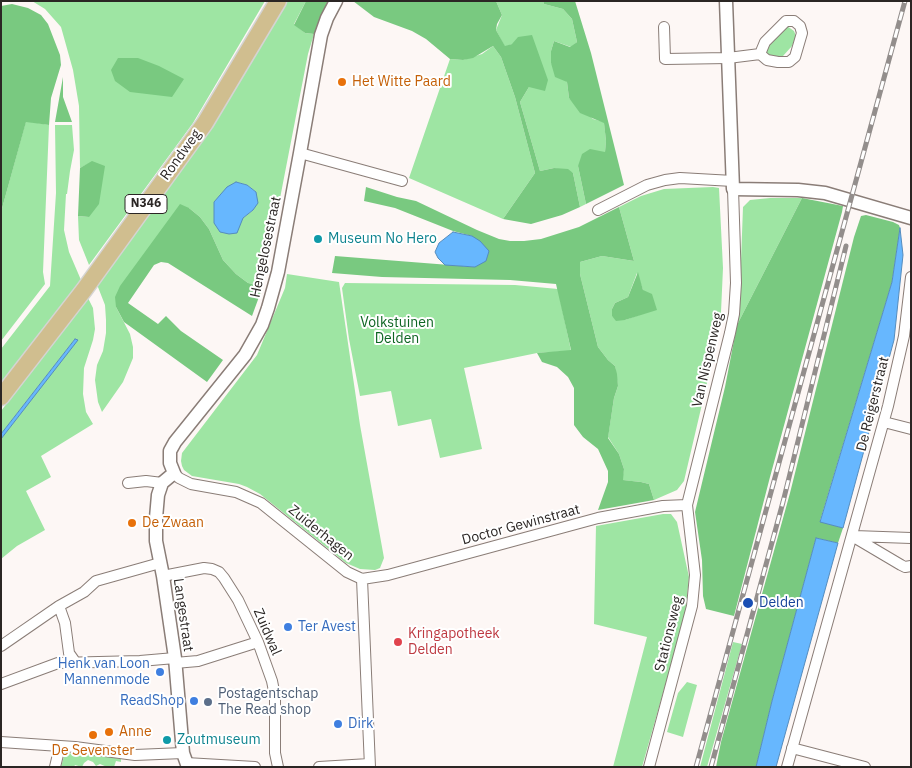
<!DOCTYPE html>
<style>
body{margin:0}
#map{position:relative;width:912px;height:768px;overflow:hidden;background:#fdf7f5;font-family:"IBM Plex Sans",sans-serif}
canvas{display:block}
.frame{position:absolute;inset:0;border:2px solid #2b2624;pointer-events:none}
</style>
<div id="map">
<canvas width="912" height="768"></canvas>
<div class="frame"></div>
</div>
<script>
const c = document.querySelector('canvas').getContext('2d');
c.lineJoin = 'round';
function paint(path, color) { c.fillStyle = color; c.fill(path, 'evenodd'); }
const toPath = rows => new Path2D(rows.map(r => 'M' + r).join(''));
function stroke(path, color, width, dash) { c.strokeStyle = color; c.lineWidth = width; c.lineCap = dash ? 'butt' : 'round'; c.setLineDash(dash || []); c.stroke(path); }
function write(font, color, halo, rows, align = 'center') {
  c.font = font + ' "IBM Plex Sans",sans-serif'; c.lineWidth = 4; c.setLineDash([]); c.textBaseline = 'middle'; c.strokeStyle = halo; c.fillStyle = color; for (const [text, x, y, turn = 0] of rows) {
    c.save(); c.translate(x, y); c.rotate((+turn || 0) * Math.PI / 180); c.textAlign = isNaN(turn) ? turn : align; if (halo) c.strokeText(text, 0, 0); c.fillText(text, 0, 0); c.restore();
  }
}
paint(toPath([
 [32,1,265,1,193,123,89,265,79,240,78,216,89,217,92,162,80,168,79,106,73,70,61,27,45,9],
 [284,1,306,1,294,24,305,33,314,34,308,54,263,286,248,283,236,274,223,260,209,229,200,217,189,208,116,307,130,334,133,347,133,358,123,382,102,412,98,402,95,380,97,365,103,351,106,333,106,320,105,305,96,282],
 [236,182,247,185,256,192,253,210,243,218,214,223,214,202],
 [496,1,543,1,544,4,563,9,572,19,577,42,571,47,554,41,551,51,551,63,567,82,569,98,593,119,604,122,606,141,605,153,578,166,586,204,580,207,573,173,554,168,540,171,520,102,529,87,512,44,505,47,496,30,502,15],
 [787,26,794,31,796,36,792,46,783,56,767,56,765,54,766,47],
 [493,46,501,57,515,97,535,173,503,219,409,178,450,59,463,60,482,54],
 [26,121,49,125,43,272,45,284,1,341,1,212],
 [55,125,72,125,74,150,70,171,67,194,66,194,64,230,69,252,81,280,1,386,1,349,50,286,56,193],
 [713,187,719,188,723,268,721,312,714,353,684,481,677,490,654,500,649,484,641,482,622,480,624,469,619,454,608,437,614,398,618,386,615,366,608,360,598,347,580,274,580,262,602,256,634,261,619,207,641,196,664,189],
 [637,273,643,290,639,315,625,320,612,316,612,309,615,303,628,297],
 [770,198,802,198,737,325,739,315,743,207,750,200],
 [287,274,339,282,360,425,384,558,380,568,375,570,360,569,346,563,260,494,247,487,239,484,192,476,184,470,182,466,181,461,182,453,257,355,285,288],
 [345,283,515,285,558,289,571,351,537,353,464,368,482,449,440,458,431,419,398,426,391,391,360,396,349,339,342,288],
 [88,298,93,308,95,329,93,340,84,368,83,394,86,412,93,424,41,456,51,477,26,491,45,530,17,546,1,559,1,439,77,339,75,339,1,434,1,411],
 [663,514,671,514,677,522,689,577,685,615,642,767,613,767,647,637,594,624,596,526],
 [733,642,742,644,707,767,700,767],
 [687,682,697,685,683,737,667,732,678,693],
 [68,753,92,754,121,759,121,762,116,761,114,767,107,767,100,764,96,766,93,762,88,760,84,763,82,767,75,765,74,767,61,767,64,756]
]), '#9ee5a3');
paint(toPath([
 [306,1,328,1,314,34,305,33,294,25],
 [353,1,496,1,502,15,497,24,496,30,505,46,512,44,518,37,532,35,548,80,545,91,529,87,520,102,540,171,554,168,568,169,573,173,580,207,562,215,531,224,503,219,535,173,515,97,501,57,493,46,473,58,463,60,450,59,426,39,412,31,374,17],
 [543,1,575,1,591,53,624,185,586,204,578,166,582,154,590,149,605,152,606,141,604,123,580,113,569,98,567,82,555,77,551,63,551,51,554,41,570,47,577,42,572,19,563,9,544,4],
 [12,4,28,8,41,15,48,24,60,55,61,65,51,98,49,125,26,122,1,212,1,6],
 [118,58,138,58,159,66,184,79,172,97,130,92,115,81,111,70],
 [63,77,63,97,72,122,55,122],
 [92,161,105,166,99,204,89,217,78,216,80,168],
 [366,187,397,197,416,201,477,230,499,239,510,241,524,241,541,239,579,227,619,207,634,261,602,256,580,262,580,274,598,347,608,360,615,366,617,374,618,386,614,398,608,438,619,454,624,469,623,480,641,482,649,484,654,500,598,510,608,482,608,471,598,449,583,437,574,425,574,388,568,377,557,367,542,362,537,353,571,350,556,284,510,280,382,277,332,273,335,256,475,267,472,236,453,231,395,208,364,201],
 [802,198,843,206,842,212,770,477,734,616,706,609,703,596,702,560,695,512,725,387,737,325],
 [180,204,189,208,200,217,209,229,223,260,236,274,248,283,263,286,252,316,168,263,161,262,154,265,128,303,158,324,166,316,181,331,223,360,207,382,124,322,116,307,115,297,120,286],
 [866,215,893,222,899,225,900,228,892,282,820,521,843,528,838,543,816,538,772,701,756,767,716,767,721,742,790,493,854,237,861,216],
 [638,272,643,290,652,294,657,310,625,320,616,321,612,316,612,309,615,303,628,297]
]), '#79c980');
const water = toPath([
 [236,182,247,185,256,192,258,203,253,210,243,218,237,233,229,234,220,232,214,223,214,202,227,187,236,182],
 [900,228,903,255,894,340,843,528,820,522,892,282,900,228],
 [453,232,472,236,480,241,489,251,486,261,475,267,445,265,438,258,435,252,439,243,453,232],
 [75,339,78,340,1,439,1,434,75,339],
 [816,538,838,543,776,767,756,767,772,701,816,538]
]);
paint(water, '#67b7fe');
stroke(water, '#558cbd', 1);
const minor = toPath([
 [664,27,665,59,728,58,760,54,765,42,786,21,794,21,800,26,802,33,795,57,789,62,778,62,767,60,760,54],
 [300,153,402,181],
 [598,210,647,185,665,180,680,178,733,181],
 [884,422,911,429],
 [174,473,179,478,191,484,236,492,261,503,347,572,362,579,388,575,598,518,663,506,687,505],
 [128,483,146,481,162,483],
 [852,536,901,565,905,567,911,566],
 [854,536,911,538],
 [163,576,204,568,212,569,219,572,224,578,238,600,258,642,272,681,275,696,275,753,278,767],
 [362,579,370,767],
 [59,606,65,623,69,653,76,663],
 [1,646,59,606,84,592,96,581,160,563],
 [175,663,198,661,258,642],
 [1,684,58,663,140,661,175,658],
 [1,742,75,747,135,755,183,753],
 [792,748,865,767],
 [186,763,255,767],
 [55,767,60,746],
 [319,767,369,764],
 [649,767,692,606,695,575,687,505,730,333,734,314,736,283,733,189],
 [787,767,888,406,904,336,911,277]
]);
const tertiary = toPath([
 [726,1,733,189,798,190,825,193,911,218],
 [188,767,183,753,175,658,163,576,156,541,156,518,158,495,162,483,174,473,170,463,170,451,175,442,245,355,262,325,268,308,278,272,300,153,321,35,327,18,336,1]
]);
const primary = toPath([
 [1,397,84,290,205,123,278,1]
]);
stroke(minor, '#8a7d77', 12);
stroke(tertiary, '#8a7d77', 15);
stroke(primary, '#d5d4d3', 19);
stroke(minor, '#fff', 10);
stroke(tertiary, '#fff', 12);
stroke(primary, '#d0be8f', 16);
const rail = toPath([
 [696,767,905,1],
 [711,767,783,502,846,246]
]);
stroke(rail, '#938e8c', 5);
stroke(rail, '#fff', 3, [9]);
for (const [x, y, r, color] of [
 [342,82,5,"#e8710a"],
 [318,239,5,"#0f9aa8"],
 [132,523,5,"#e8710a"],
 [748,603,6,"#1a4fb4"],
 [288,627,5,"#3f7fe0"],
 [398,642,5,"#e0444e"],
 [160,672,5,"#3f7fe0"],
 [194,701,5,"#3f7fe0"],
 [208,702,5,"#5c6f8a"],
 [338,724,5,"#3f7fe0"],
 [109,732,5,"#e8710a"],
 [93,735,5,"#e8710a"],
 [167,740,5,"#0f9aa8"]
]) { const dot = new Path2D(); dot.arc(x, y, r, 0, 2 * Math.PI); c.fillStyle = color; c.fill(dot); stroke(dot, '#fff', 2); }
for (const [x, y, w] of [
 [146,204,42]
]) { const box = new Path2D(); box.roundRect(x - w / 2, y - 9.5, w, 19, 4); c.fillStyle = '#fff'; c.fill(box); stroke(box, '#2b2624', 1); }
write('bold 12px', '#2b2624', null, [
 ["N346",146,204]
]);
write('14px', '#c56008', '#fff', [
 ["Het Witte Paard",352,82],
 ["De Zwaan",142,523],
 ["Anne",119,732],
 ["De Sevenster",93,751,"center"]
], 'left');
write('14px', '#2b2624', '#fff', [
 ["Rondweg",181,155,-54],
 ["Hengelosestraat",266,247,-78],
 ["Van Nispenweg",708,360,-77],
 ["De Reigerstraat",873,404,-76],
 ["Doctor Gewinstraat",521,525,-15],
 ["Zuiderhagen",321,533,39],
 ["Langestraat",183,615,82],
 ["Zuidwal",267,632,67],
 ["Stationsweg",669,634,-76]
]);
write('14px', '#0d838f', '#fff', [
 ["Museum No Hero",328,239],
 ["Zoutmuseum",177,740]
], 'left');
write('14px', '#0e6623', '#fff', [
 ["Volkstuinen",397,323],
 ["Delden",397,339]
]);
write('14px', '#164399', '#fff', [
 ["Delden",759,603]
], 'left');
write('14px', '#366cbe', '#fff', [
 ["Ter Avest",298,627],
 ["Henk van Loon",150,664,"right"],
 ["Mannenmode",150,680,"right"],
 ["ReadShop",184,701,"right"],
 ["Dirk",348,724]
], 'left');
write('14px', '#be3a42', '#fff', [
 ["Kringapotheek",408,634],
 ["Delden",408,650]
], 'left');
write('14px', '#4e5e75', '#fff', [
 ["Postagentschap",218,694],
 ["The Read shop",218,710]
], 'left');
</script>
